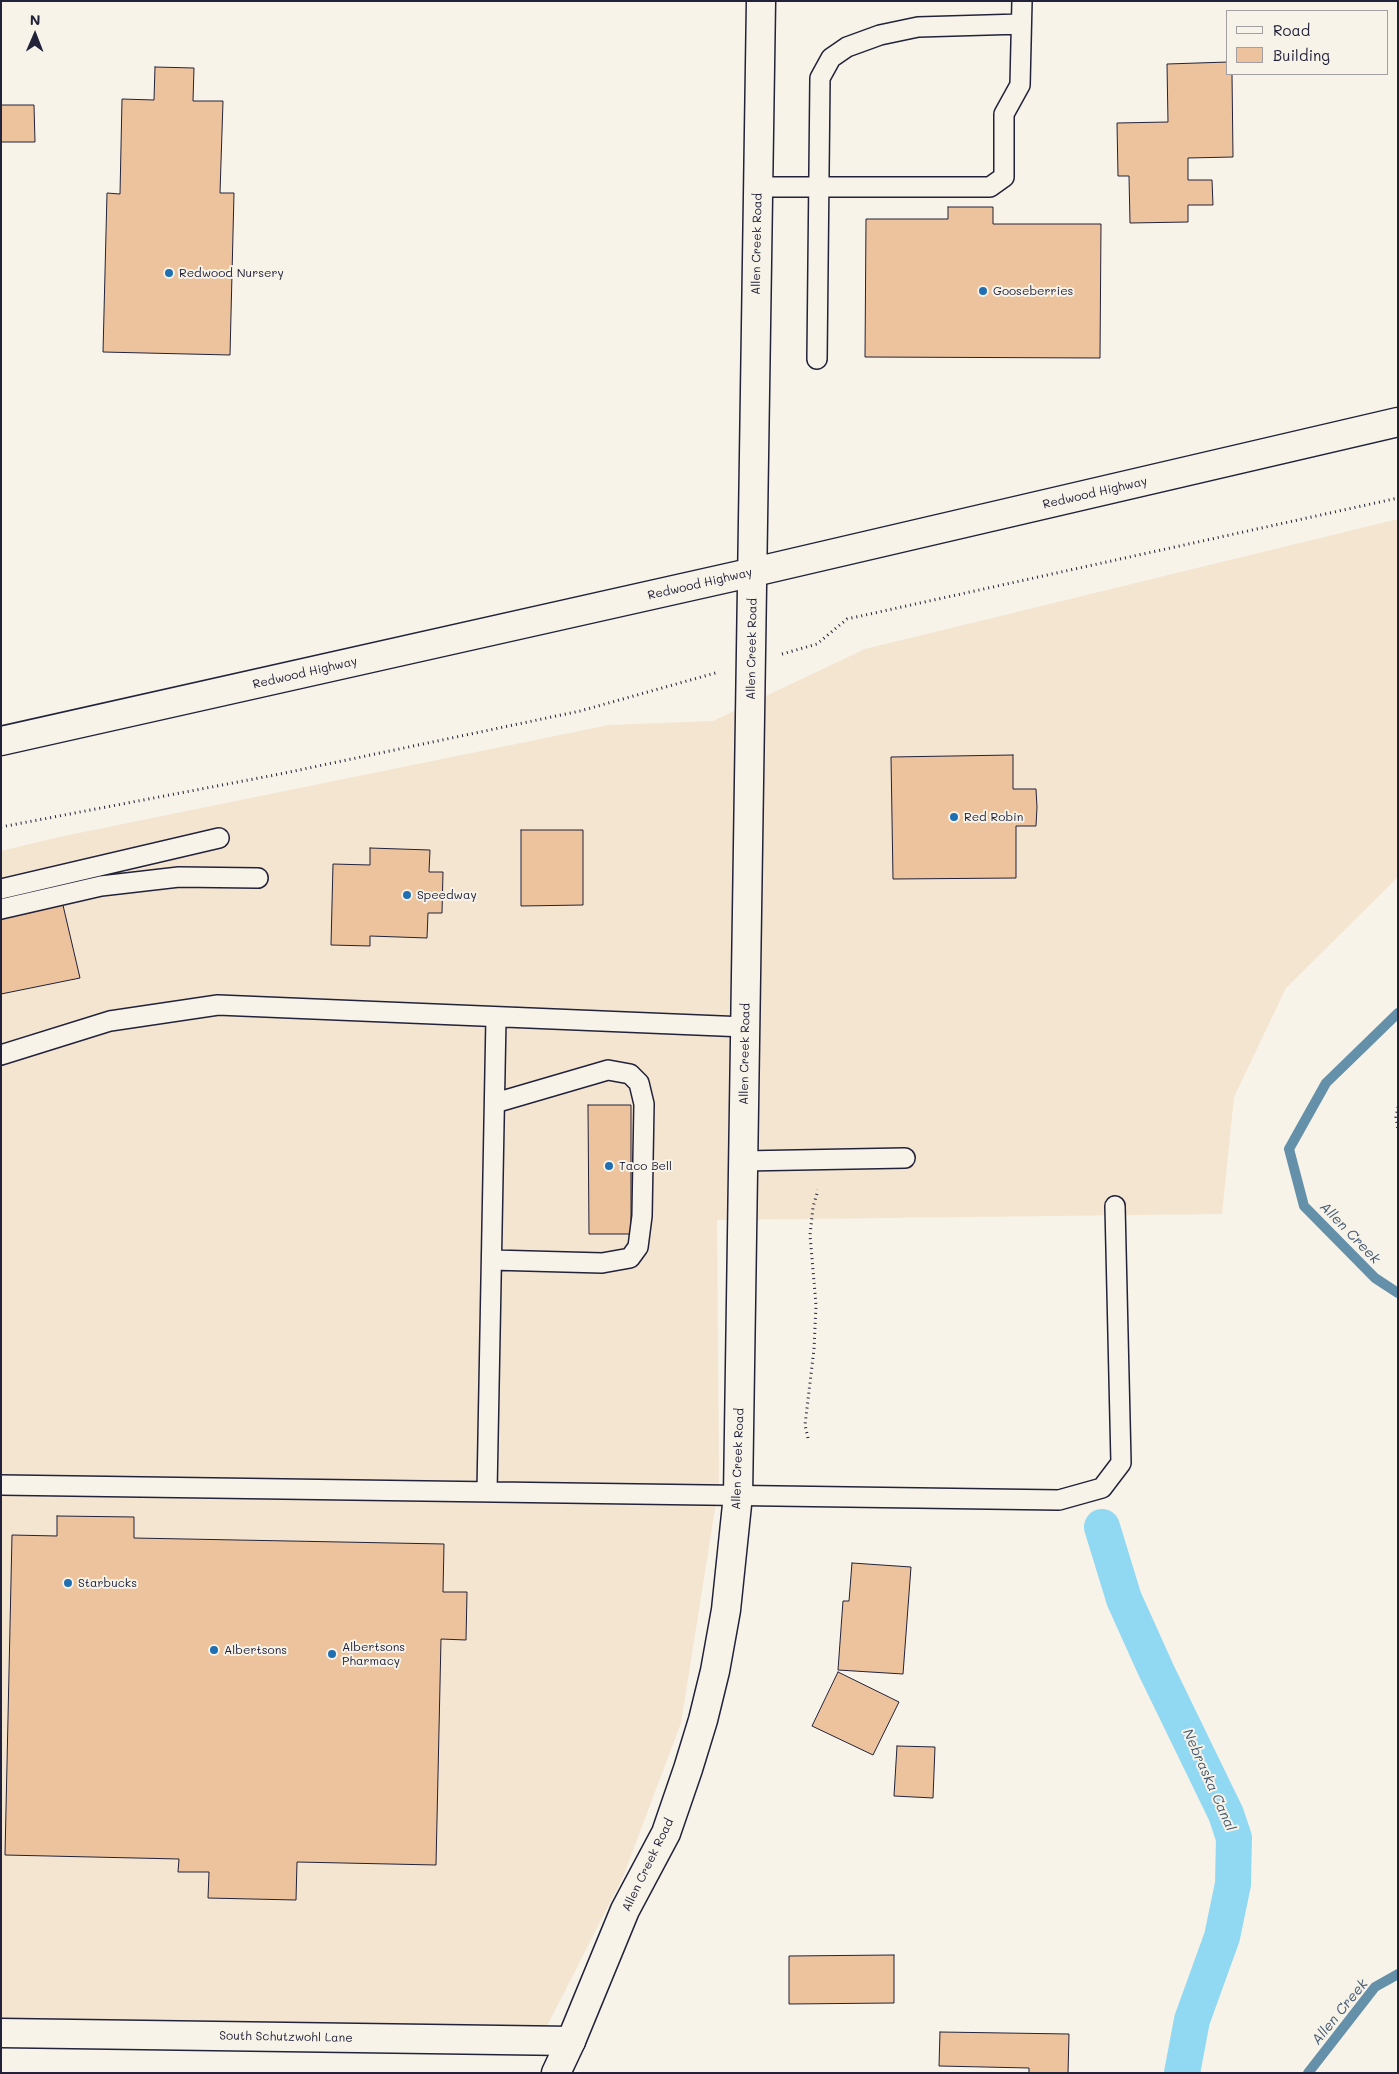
<!DOCTYPE html>
<style>
body{margin:0}
#map{position:relative;width:1399px;height:2074px;overflow:hidden;background:#f7f3e8;font-family:Mali,sans-serif}
canvas{display:block}
.frame{position:absolute;inset:0;border:2px solid #22223b;pointer-events:none}
.legend{position:absolute;left:1226px;top:10px;width:162px;height:65px;box-sizing:border-box;background:#f7f3e8;border:1px solid #a29fa3;margin:0;padding:6px 9px;list-style:none;font-size:15px;color:#22223b}
.legend li{display:flex;align-items:center;gap:10px;height:25px}
.legend b{width:25px;border:1px solid #a29fa3}
.north{position:absolute;left:10px;top:10px;width:50px;height:50px;-webkit-text-stroke:4px #f7f3e8;paint-order:stroke;rotate:1deg;font-size:14px;font-weight:700;line-height:20px;text-align:center;color:#22223b}
.north::after{content:'';display:block;margin:auto;width:18px;height:22px;background:#22223b;clip-path:polygon(50% 0,100% 100%,50% 72%,0 100%)}
</style>
<div id="map">
<canvas width="1399" height="2074"></canvas>
<div class="frame"></div>
<ul class="legend">
<li><b style="height:6px;background:#f7f3e8"></b>Road</li>
<li><b style="height:14px;background:#ecc39c"></b>Building</li>
</ul>
<div class="north">N</div>
</div>
<script>
const c = document.querySelector('canvas').getContext('2d');
c.lineJoin = 'round';
function paint(path, color) { c.fillStyle = color; c.fill(path, 'evenodd'); }
const toPath = rows => new Path2D(rows.map(r => 'M' + r).join(''));
function stroke(path, color, width, dash) { c.strokeStyle = color; c.lineWidth = width; c.lineCap = dash ? 'butt' : 'round'; c.setLineDash(dash || []); c.stroke(path); }
function write(font, color, halo, rows, align = 'center') {
  c.font = font + ' Mali,sans-serif'; c.lineWidth = 4; c.setLineDash([]); c.textBaseline = 'middle'; c.strokeStyle = halo; c.fillStyle = color; for (const [text, x, y, turn = 0] of rows) {
    c.save(); c.translate(x, y); c.rotate((+turn || 0) * Math.PI / 180); c.textAlign = isNaN(turn) ? turn : align; if (halo) c.strokeText(text, 0, 0); c.fillText(text, 0, 0); c.restore();
  }
}
paint(toPath([
 [1398,519,1398,877,1286,988,1234,1097,1222,1214,717,1220,719,1484,681,1723,623,1877,545,2030,1,2019,1,851,59,837,609,725,713,721,865,649]
]), '#f4e5d1');
stroke(toPath([
 [1398,1013,1326,1083,1289,1149,1304,1206,1375,1278,1398,1293],
 [1308,2073,1375,1987,1398,1974]
]), '#6590a9', 10);
stroke(toPath([
 [1102,1527,1124,1599,1156,1670,1226,1814,1234,1838,1233,1884,1222,1937,1192,2020,1182,2073]
]), '#91d9f3', 36);
const building = toPath([
 [1228,62,1228,74,1232,74,1233,157,1188,158,1188,180,1212,180,1213,205,1188,205,1188,222,1130,223,1129,176,1118,176,1117,123,1168,122,1167,64,1228,62],
 [155,67,194,68,193,101,223,101,220,193,234,193,230,355,103,352,107,193,120,194,122,99,154,100,155,67],
 [1,105,34,105,35,142,1,142,1,105],
 [948,207,993,207,993,224,1101,224,1100,358,865,357,866,219,948,219,948,207],
 [1013,755,1013,789,1036,789,1037,807,1036,826,1016,826,1016,878,893,879,891,757,1013,755],
 [521,830,583,830,583,905,521,906,521,830],
 [370,848,430,850,429,872,443,872,442,913,428,913,427,938,370,936,370,946,331,945,333,864,370,865,370,848],
 [62,901,80,978,1,994,1,914,62,901],
 [588,1105,631,1105,631,1234,589,1234,588,1105],
 [57,1516,134,1517,134,1538,444,1544,443,1592,467,1592,466,1640,441,1639,436,1865,297,1862,296,1900,208,1898,209,1872,178,1872,179,1859,5,1855,12,1535,57,1536,57,1516],
 [852,1563,911,1567,903,1674,838,1670,843,1601,849,1601,852,1563],
 [838,1672,899,1702,873,1755,812,1726,838,1672],
 [897,1746,935,1747,933,1798,894,1796,897,1746],
 [894,1955,894,2003,789,2004,789,1956,894,1955],
 [940,2032,1069,2034,1068,2073,1081,2073,1029,2073,1029,2068,939,2066,940,2032]
]);
paint(building, '#ecc39c');
stroke(building, '#22223b', 1);
const lane = toPath([
 [758,187,990,187,1004,177,1004,114,1020,85,1022,1],
 [817,359,820,78,831,58,847,47,880,35,918,27,1021,24],
 [1,889,219,838],
 [1,909,101,886,179,877,258,878],
 [1,1055,110,1021,218,1005,745,1027],
 [743,1161,905,1158],
 [492,1260,602,1263,630,1258,638,1247,642,1216,644,1104,639,1083,630,1074,608,1070,495,1103],
 [1,1485,1059,1500,1102,1488,1121,1463,1115,1206],
 [487,1491,496,1018]
]);
const street = toPath([
 [1,2033,571,2041]
]);
const secondary = toPath([
 [556,2073,571,2041,625,1910,666,1833,688,1769,703,1720,715,1671,726,1610,738,1495,761,1]
]);
const highway = toPath([
 [1,741,754,572,1398,422]
]);
stroke(lane, '#22223b', 22);
stroke(street, '#22223b', 31);
stroke(secondary, '#22223b', 31);
stroke(highway, '#22223b', 31);
stroke(toPath([
 [782,654,817,644,847,619,1398,498],
 [1,827,280,774,580,711,719,672],
 [1398,1107,1396,1117,1398,1130],
 [808,1438,805,1425,814,1349,816,1305,810,1235,813,1207,818,1190]
]), '#22223b', 3, [1, 4]);
stroke(lane, '#f7f3e8', 19);
stroke(street, '#f7f3e8', 28);
stroke(secondary, '#f7f3e8', 28);
stroke(highway, '#f7f3e8', 28);
for (const [x, y, r, color] of [
 [169,273,5,"#1f6fb2"],
 [983,291,5,"#1f6fb2"],
 [954,817,5,"#1f6fb2"],
 [407,895,5,"#1f6fb2"],
 [609,1166,5,"#1f6fb2"],
 [68,1583,5,"#1f6fb2"],
 [214,1650,5,"#1f6fb2"],
 [332,1654,5,"#1f6fb2"]
]) { const dot = new Path2D(); dot.arc(x, y, r, 0, 2 * Math.PI); c.fillStyle = color; c.fill(dot); stroke(dot, '#f7f3e8', 2); }
write('12px', '#22223b', '#f7f3e8', [
 ["Allen Creek Road",757,244,-89],
 ["Redwood Highway",1095,493,-13],
 ["Redwood Highway",700,584,-13],
 ["Allen Creek Road",752,649,-89],
 ["Redwood Highway",305,673,-13],
 ["Allen Creek Road",745,1054,-89],
 ["Allen Creek Road",738,1459,-88],
 ["Allen Creek Road",648,1865,-64],
 ["South Schutzwohl Lane",286,2037,1]
]);
write('12px', '#22223b', '#f7f3e8', [
 ["Redwood Nursery",179,273],
 ["Gooseberries",993,291],
 ["Red Robin",964,817],
 ["Speedway",417,895],
 ["Taco Bell",619,1166],
 ["Starbucks",78,1583],
 ["Albertsons",342,1647],
 ["Pharmacy",342,1661],
 ["Albertsons",224,1650]
], 'left');
write('italic 14px', '#435972', '#f7f3e8', [
 ["Allen Creek",1350,1233,46],
 ["Nebraska Canal",1209,1780,66],
 ["Allen Creek",1340,2012,-51]
]);
</script>
